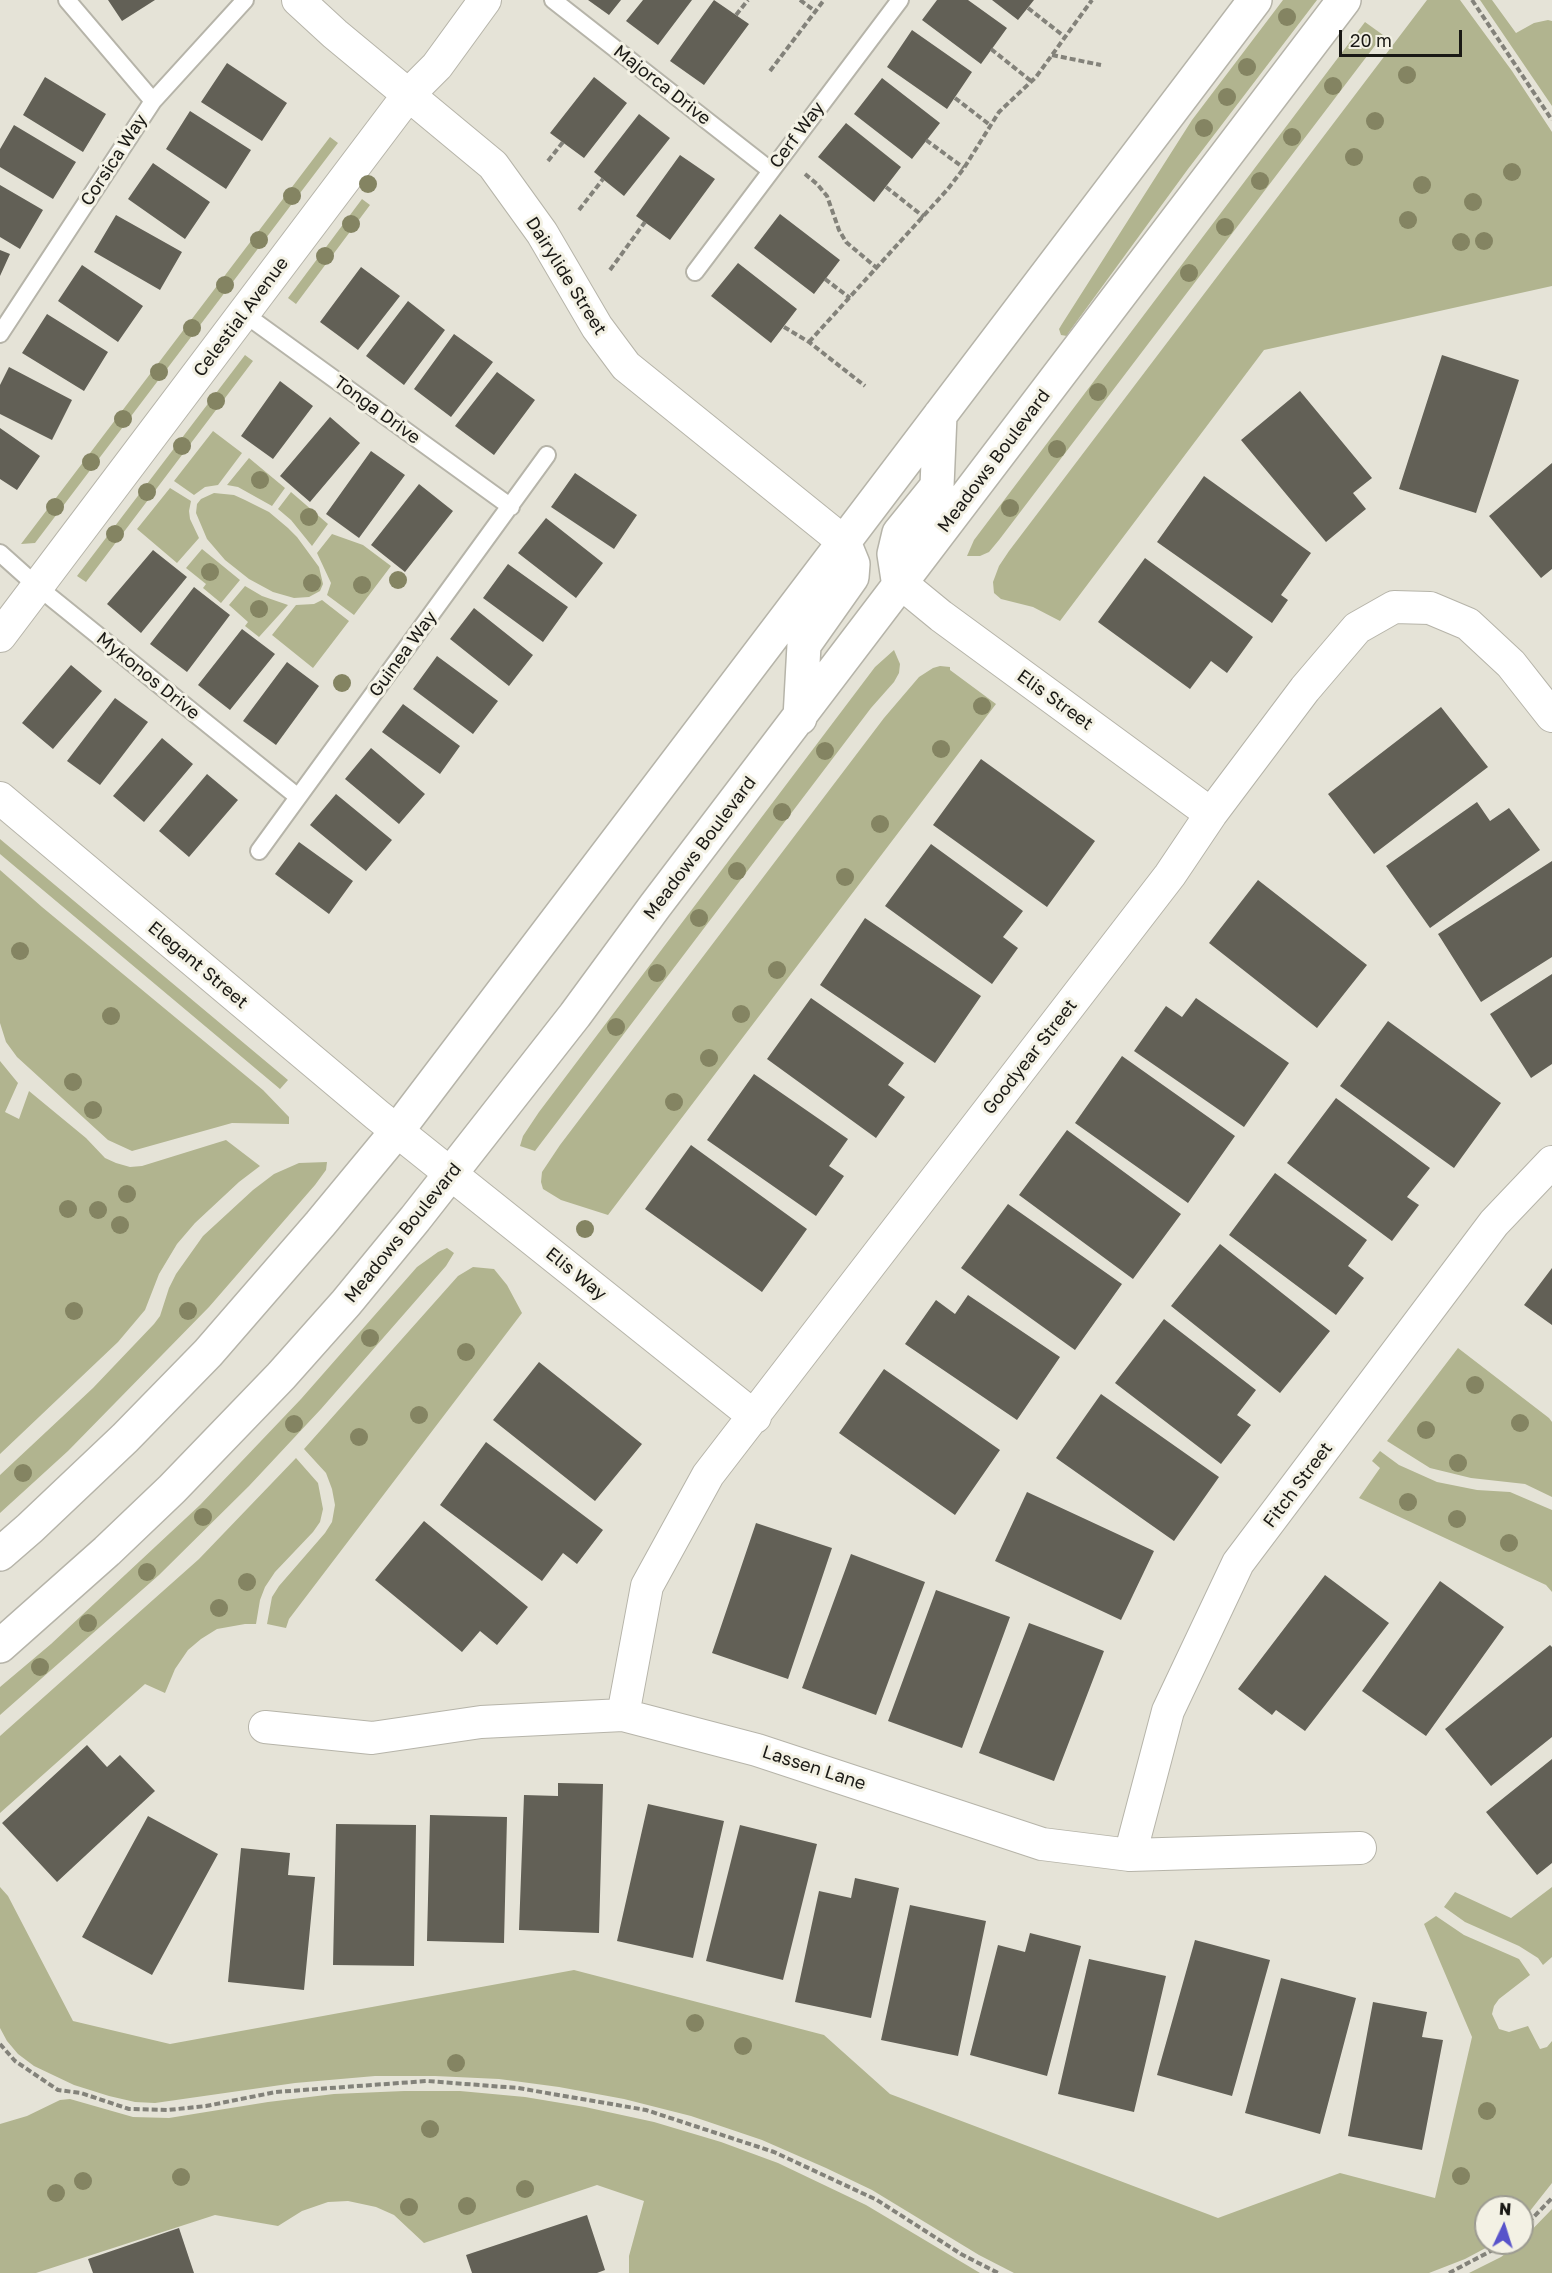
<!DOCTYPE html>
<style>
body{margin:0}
#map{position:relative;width:1552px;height:2273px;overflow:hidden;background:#e5e3d7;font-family:"Golos Text",sans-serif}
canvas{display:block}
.north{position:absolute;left:1474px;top:2195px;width:60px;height:60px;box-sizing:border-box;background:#f3f1e4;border:2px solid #9c9b91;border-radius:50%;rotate:4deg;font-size:16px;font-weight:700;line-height:24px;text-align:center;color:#1a1915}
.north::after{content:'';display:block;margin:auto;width:21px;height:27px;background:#5853ca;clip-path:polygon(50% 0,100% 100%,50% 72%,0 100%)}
.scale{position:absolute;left:1339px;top:30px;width:123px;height:27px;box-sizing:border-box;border:3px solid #1a1915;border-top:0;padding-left:8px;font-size:18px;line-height:21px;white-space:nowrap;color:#1a1915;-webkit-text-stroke:4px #f3f1e4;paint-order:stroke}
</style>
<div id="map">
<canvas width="1552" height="2273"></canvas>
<div class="north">N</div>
<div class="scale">20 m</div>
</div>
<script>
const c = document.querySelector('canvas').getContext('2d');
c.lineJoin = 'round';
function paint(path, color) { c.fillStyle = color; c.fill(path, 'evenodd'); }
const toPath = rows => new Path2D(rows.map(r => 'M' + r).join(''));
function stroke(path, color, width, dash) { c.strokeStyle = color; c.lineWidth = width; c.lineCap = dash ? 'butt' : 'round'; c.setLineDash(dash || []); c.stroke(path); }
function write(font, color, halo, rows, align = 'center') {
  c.font = font + ' "Golos Text",sans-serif'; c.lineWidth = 6; c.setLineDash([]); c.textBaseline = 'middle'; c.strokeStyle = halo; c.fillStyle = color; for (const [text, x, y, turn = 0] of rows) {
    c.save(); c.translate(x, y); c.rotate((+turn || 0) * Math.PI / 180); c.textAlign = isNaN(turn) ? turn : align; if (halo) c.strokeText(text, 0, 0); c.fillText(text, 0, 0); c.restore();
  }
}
paint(toPath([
 [1283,0,1317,0,1188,169,1069,332,1067,336,1061,335,1059,329,1062,324,1192,120],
 [1427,0,1460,0,1512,71,1552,132,1552,286,1264,350,1060,621,1033,607,1001,599,994,593,993,582,999,566,1009,551],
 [1480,0,1492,0,1516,33,1534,23,1548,20,1552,21,1552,106],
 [1365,22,1383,35,999,540,989,552,980,556,967,556,974,540],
 [330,137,338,143,35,543,21,544],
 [362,199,370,205,296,304,288,298],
 [245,355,253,361,86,582,77,576],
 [213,431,242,453,218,485,205,487,194,495,174,481],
 [249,458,285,488,272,506,238,487,227,485],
 [170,488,191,501,189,511,190,519,199,538,177,563,137,529],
 [291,492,328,524,312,546,291,520,278,509],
 [214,493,234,495,245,500,269,512,288,528,297,537,319,567,323,584,320,591,309,597,294,598,273,592,249,579,225,560,207,539,196,513,197,504,201,499],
 [332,534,363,545,391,566,354,615,327,595,331,583,317,553],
 [202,549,240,580,221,603,203,588,206,584,186,568],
 [245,586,262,596,288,605,259,637,245,626,248,622,229,605],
 [322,600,349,621,313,668,272,635,296,605,314,604],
 [894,650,900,664,899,673,894,682,871,708,535,1151,520,1146,523,1136,539,1112,875,667],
 [940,666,950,667,950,670,996,704,608,1215,561,1200,543,1189,541,1182,542,1172,560,1145,884,718,919,677,933,668],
 [0,839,288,1080,280,1089,0,854],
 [0,870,42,907,263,1090,289,1117,289,1124,232,1123,132,1151,108,1140,17,1057,6,1042,0,1023],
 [0,1061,18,1083,5,1112,19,1119,29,1091,86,1138,105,1158,116,1163,130,1167,142,1166,226,1140,260,1166,239,1182,195,1223,177,1244,159,1274,145,1310,118,1342,0,1454],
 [327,1162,326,1170,315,1185,209,1307,68,1451,0,1513,0,1475,93,1388,154,1324,160,1316,169,1288,176,1274,203,1236,253,1190,274,1174,299,1163],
 [447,1248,454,1253,446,1266,321,1409,249,1486,159,1575,0,1715,0,1687,51,1644,200,1505,301,1399,417,1267,438,1252],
 [473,1267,494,1269,507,1285,522,1313,289,1619,286,1628,267,1624,272,1597,279,1586,325,1533,332,1522,335,1505,332,1489,326,1473,304,1449,458,1276],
 [1458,1348,1549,1418,1552,1422,1552,1497,1525,1484,1471,1478,1430,1468,1387,1441],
 [1380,1451,1399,1465,1437,1482,1477,1490,1510,1492,1552,1510,1552,1592,1546,1585,1359,1498,1380,1468,1372,1461],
 [296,1458,318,1483,323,1509,320,1522,313,1532,275,1572,265,1587,260,1600,256,1624,245,1624,217,1629,201,1639,188,1650,175,1669,165,1693,145,1684,0,1813,0,1736,199,1559],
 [0,1887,8,1896,73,2021,170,2044,574,1970,824,2035,890,2094,1218,2218,1340,2173,1435,2198,1472,2037,1424,1924,1436,1916,1464,1935,1519,1959,1530,1975,1499,1999,1494,2006,1492,2014,1499,2029,1509,2032,1528,2026,1540,2049,1547,2047,1552,2041,1552,2183,1522,2221,1522,2207,1486,2207,1486,2243,1495,2243,1465,2259,1429,2273,1014,2273,979,2255,872,2190,826,2168,762,2140,691,2116,624,2099,559,2087,499,2079,435,2076,375,2076,295,2083,155,2103,135,2102,109,2096,74,2085,34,2066,18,2054,7,2041,0,2028],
 [1552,1887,1552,1957,1543,1965,1538,1958,1519,1946,1465,1922,1444,1907,1455,1892,1511,1918],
 [404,2091,460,2091,525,2097,585,2107,654,2122,721,2142,778,2163,866,2205,980,2273,629,2273,629,2256,644,2201,597,2185,424,2243,394,2215,376,2207,348,2201,328,2202,302,2211,278,2226,215,2215,36,2273,0,2273,0,2124,27,2116,60,2100,70,2099,133,2117,169,2118,268,2102,334,2094],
 [1552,2209,1552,2273,1469,2273,1501,2257,1519,2243,1522,2243,1522,2240]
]), '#b1b48f');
paint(toPath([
 [108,0,155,0,122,21],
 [588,0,621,0,609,15],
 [643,0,692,0,658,45,626,21],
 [714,0,749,24,704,85,670,61],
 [937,0,968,0,1007,28,981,64,922,20],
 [992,0,1034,0,1018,20],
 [912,30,972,72,947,109,887,67],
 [227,63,287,103,262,141,201,102],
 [45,77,106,114,83,152,23,115],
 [594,77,627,103,584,158,550,133],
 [882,78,940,123,912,159,854,114],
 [190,111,251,150,226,189,166,149],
 [639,114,670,138,624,196,594,172],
 [846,123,901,167,874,202,818,157],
 [14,125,76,162,53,199,0,167,0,149],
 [680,155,715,179,670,240,636,216],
 [153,163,210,202,185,239,128,199],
 [0,185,43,210,20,249,0,237],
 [780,214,840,260,814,294,754,248],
 [116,215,182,252,160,290,94,252],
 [0,250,10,254,0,276],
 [738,263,797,309,771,343,711,296],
 [82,265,143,306,118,342,58,301],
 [361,267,400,296,358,350,320,322],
 [408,301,445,330,404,385,366,356],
 [47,314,108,352,84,391,22,353],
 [454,334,493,362,451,417,414,389],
 [1442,355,1519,380,1476,513,1399,489],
 [9,367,72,400,52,440,0,414,0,385],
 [497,372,535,400,494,455,455,426],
 [280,381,313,406,273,459,241,436],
 [1300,391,1372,478,1353,493,1366,509,1326,542,1241,440],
 [330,417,360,443,310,502,280,476],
 [0,428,40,456,17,490,0,479],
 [371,451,405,475,359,538,326,514],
 [1552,463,1552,569,1541,578,1489,516],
 [575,473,637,515,614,549,551,507],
 [1204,476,1311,553,1281,595,1288,600,1272,623,1157,542],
 [419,484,453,511,405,572,371,545],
 [546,518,603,563,576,598,518,553],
 [153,550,187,577,141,633,107,604],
 [1145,558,1253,637,1227,673,1211,661,1190,689,1098,622],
 [508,564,568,607,543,642,483,598],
 [194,587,230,615,187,672,150,644],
 [474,608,533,655,509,686,450,639],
 [242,629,275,654,230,710,198,685],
 [437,656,498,701,473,734,413,689],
 [287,662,319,686,276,745,243,721],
 [71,665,102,691,53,749,22,723],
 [115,698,148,722,100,785,67,761],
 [403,704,460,746,440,774,382,732],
 [1441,707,1488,767,1374,854,1328,794],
 [162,738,193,764,144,822,113,796],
 [371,748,425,794,399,824,345,779],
 [981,759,1095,841,1047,907,933,825],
 [207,774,238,800,189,857,159,831],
 [336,794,392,840,366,871,310,825],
 [1477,802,1490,821,1509,808,1540,850,1430,928,1386,866],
 [299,842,353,881,329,914,275,874],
 [931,844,1023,911,1003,937,1018,948,992,984,885,906],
 [1552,861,1552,957,1481,1002,1438,934],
 [1258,880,1367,965,1317,1028,1209,943],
 [865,918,981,996,935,1063,820,985],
 [1552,974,1552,1064,1531,1078,1490,1014],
 [811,998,904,1063,888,1085,905,1097,876,1138,767,1059],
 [1196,998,1289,1063,1244,1127,1134,1051,1166,1006,1182,1017],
 [1388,1021,1501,1103,1454,1168,1340,1086],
 [1122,1056,1235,1136,1188,1203,1075,1123],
 [754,1074,848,1139,829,1166,844,1176,816,1216,707,1140],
 [1336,1098,1430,1168,1407,1197,1419,1205,1392,1241,1287,1163],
 [1067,1130,1181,1214,1133,1279,1019,1195],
 [691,1145,807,1229,762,1292,645,1209],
 [1275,1173,1367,1240,1348,1266,1364,1278,1336,1315,1229,1235],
 [1008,1204,1122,1284,1075,1350,961,1268],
 [1220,1244,1330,1331,1280,1393,1171,1306],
 [1552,1268,1552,1325,1524,1305],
 [968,1295,1060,1357,1017,1420,905,1344,936,1300,955,1314],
 [1164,1319,1256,1390,1237,1415,1251,1425,1221,1464,1115,1383],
 [539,1362,642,1444,595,1501,493,1420],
 [884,1369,1000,1450,955,1515,839,1433],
 [1101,1394,1219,1477,1174,1541,1056,1458],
 [486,1442,603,1530,577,1564,563,1553,542,1581,440,1505],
 [1027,1492,1154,1551,1121,1620,995,1561],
 [424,1521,528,1607,497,1645,480,1631,462,1652,375,1580],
 [756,1523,832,1548,788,1679,712,1653],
 [851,1554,925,1582,876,1715,802,1688],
 [1325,1575,1389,1623,1305,1731,1276,1710,1272,1715,1238,1689],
 [1440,1581,1504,1627,1426,1736,1362,1691],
 [936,1590,1010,1617,962,1748,888,1721],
 [1029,1623,1104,1651,1054,1781,979,1753],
 [1550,1645,1552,1647,1552,1737,1491,1786,1445,1729],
 [87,1745,107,1767,120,1755,155,1791,57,1882,2,1823],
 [1552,1759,1552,1863,1537,1875,1486,1812],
 [558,1783,603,1784,599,1933,519,1930,524,1795,558,1796],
 [648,1804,724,1821,693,1958,617,1941],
 [430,1815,507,1817,504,1943,427,1941],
 [148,1816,218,1854,152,1975,82,1937],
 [336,1824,416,1825,414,1966,333,1965],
 [740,1825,817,1844,783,1980,706,1961],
 [241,1848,290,1853,288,1875,315,1877,304,1990,228,1982],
 [855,1878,899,1888,871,2018,795,2002,819,1891,851,1898],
 [910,1905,986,1921,958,2056,881,2040],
 [1030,1933,1081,1946,1047,2076,970,2055,998,1945,1025,1952],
 [1195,1940,1270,1960,1232,2096,1157,2075],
 [1089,1959,1166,1976,1134,2112,1058,2094],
 [1281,1978,1356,1998,1320,2134,1245,2113],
 [1373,2002,1427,2012,1422,2037,1443,2040,1422,2150,1348,2136],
 [587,2215,605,2270,597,2273,472,2273,466,2255],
 [179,2228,194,2273,93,2273,88,2259]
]), '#626056');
const service = toPath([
 [67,0,153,101],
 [553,0,770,170],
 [695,272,900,0],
 [243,313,511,507],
 [0,334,153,101,245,0],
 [0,553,38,587,298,797],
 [259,851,547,455]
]);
const minor = toPath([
 [298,0,335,34,493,165,542,233,597,327,626,366,844,542],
 [902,584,941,616,1211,814],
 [0,636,409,94,437,66,485,0],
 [0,798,377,1115,755,1417],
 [623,1715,647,1586,708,1475,1170,875,1211,814,1305,689,1357,628,1394,607,1430,608,1468,624,1511,664,1552,716],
 [265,1727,372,1738,481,1722,623,1715,757,1750,1042,1844,1130,1855,1360,1848],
 [1130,1855,1168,1711,1238,1563,1494,1223,1552,1162]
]);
const secondary = toPath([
 [902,584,898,580,894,554,899,533,937,486,940,415],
 [800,718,804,645,852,577,853,564,844,542],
 [0,1554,30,1528,125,1438,208,1353,320,1224,397,1131,1255,0],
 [0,1646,107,1551,172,1489,281,1376,346,1303,415,1219,575,1015,655,906,1344,0]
]);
stroke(service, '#b6b4a9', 20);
stroke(minor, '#b6b4a9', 34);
stroke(secondary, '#b6b4a9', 36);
stroke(toPath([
 [800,0,815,11],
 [1472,0,1552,120],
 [1028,8,1065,37],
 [736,15,748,0],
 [991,49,1031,81],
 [1052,55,1101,65],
 [770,71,824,0],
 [955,98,990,125],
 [926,140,964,168],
 [548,161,563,142],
 [805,174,817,184,827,196,839,230,846,242,878,269],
 [886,187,924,217],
 [579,210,603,179],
 [610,270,645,222],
 [825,279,850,298],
 [784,327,809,342,865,386],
 [809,342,947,190,964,168,999,112,1036,77,1092,0],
 [0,2044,15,2061,58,2090,81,2093,129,2109,168,2110,206,2106,276,2092,427,2081,518,2088,646,2110,774,2152,877,2200,961,2254,998,2273],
 [1522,2229,1552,2198],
 [1449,2273,1506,2243]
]), '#83827a', 4, [6, 3]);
stroke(service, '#fff', 16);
stroke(minor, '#fff', 32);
stroke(secondary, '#fff', 33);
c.fillStyle = '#848462';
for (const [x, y] of [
 [1287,17],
 [1247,67],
 [1407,75],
 [1333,86],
 [1227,97],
 [1375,121],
 [1204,128],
 [1292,137],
 [1354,157],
 [1512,172],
 [1260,181],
 [368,184],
 [1422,185],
 [292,196],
 [1473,202],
 [1408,220],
 [351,224],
 [1225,227],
 [259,240],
 [1484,241],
 [1461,242],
 [325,256],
 [1189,273],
 [225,285],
 [192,328],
 [159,372],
 [1098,392],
 [216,401],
 [123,419],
 [182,446],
 [1057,449],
 [91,462],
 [260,480],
 [147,492],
 [55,507],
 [1010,508],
 [309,517],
 [115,534],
 [210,572],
 [398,580],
 [312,583],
 [362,585],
 [259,609],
 [342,683],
 [982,706],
 [941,749],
 [825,751],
 [782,812],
 [880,824],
 [737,871],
 [845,877],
 [699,918],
 [20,951],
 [777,970],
 [657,973],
 [741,1014],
 [111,1016],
 [616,1027],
 [709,1058],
 [73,1082],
 [674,1102],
 [93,1110],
 [127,1194],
 [68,1209],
 [98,1210],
 [120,1225],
 [585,1229],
 [74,1311],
 [188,1311],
 [370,1338],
 [466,1352],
 [1475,1385],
 [419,1415],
 [1520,1423],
 [294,1424],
 [1426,1430],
 [359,1437],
 [1458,1463],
 [23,1473],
 [1408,1502],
 [203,1517],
 [1457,1519],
 [1509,1543],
 [147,1572],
 [247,1582],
 [219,1608],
 [88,1623],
 [40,1667],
 [695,2023],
 [743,2046],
 [456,2063],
 [1487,2111],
 [430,2129],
 [1461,2176],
 [181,2177],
 [83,2181],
 [525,2189],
 [56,2193],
 [467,2206],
 [409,2207]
]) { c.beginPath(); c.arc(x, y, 9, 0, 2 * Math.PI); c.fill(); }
write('18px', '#1a1915', '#f3f1e4', [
 ["Majorca Drive",662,85,38],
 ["Cerf Way",797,135,-53],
 ["Corsica Way",114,160,-57],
 ["Dairylide Street",566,276,58],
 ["Celestial Avenue",241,317,-53],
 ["Tonga Drive",377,410,36],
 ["Meadows Boulevard",994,461,-53],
 ["Guinea Way",403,654,-54],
 ["Mykonos Drive",148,676,39],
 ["Elis Street",1055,700,36],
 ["Meadows Boulevard",700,848,-53],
 ["Elegant Street",198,965,40],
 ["Goodyear Street",1030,1057,-52],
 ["Meadows Boulevard",403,1233,-51],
 ["Elis Way",576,1274,39],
 ["Fitch Street",1298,1485,-53],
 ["Lassen Lane",814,1768,18]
]);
</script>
